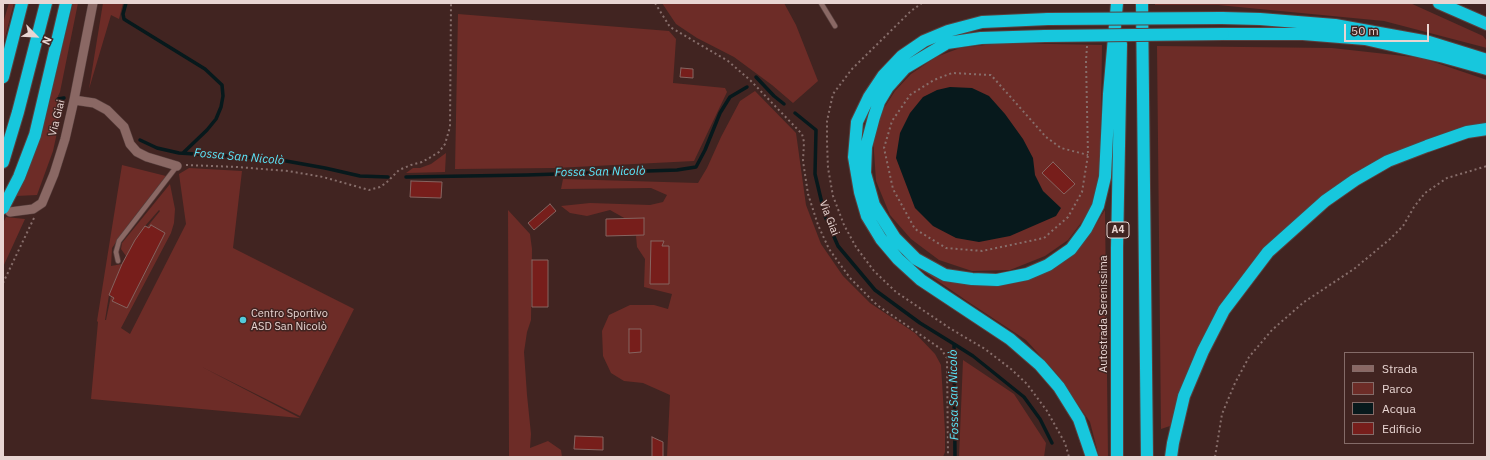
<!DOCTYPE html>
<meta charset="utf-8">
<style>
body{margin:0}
#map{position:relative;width:1490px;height:460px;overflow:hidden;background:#412421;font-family:"IBM Plex Sans",sans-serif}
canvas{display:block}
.frame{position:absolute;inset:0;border:4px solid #e8d5d2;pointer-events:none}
.legend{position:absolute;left:1344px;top:352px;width:130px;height:92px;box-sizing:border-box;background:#412421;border:1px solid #846b68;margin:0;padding:5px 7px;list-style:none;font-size:12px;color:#e8d5d2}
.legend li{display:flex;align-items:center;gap:8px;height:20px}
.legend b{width:20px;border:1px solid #846b68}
.north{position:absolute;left:16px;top:16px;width:40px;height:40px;-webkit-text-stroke:3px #412421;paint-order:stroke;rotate:114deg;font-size:11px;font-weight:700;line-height:16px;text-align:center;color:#e8d5d2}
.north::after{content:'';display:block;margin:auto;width:14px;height:18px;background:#e8d5d2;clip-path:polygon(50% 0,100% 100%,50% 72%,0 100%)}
.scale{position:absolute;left:1344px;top:24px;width:85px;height:18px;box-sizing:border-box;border:2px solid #e8d5d2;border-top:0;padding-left:5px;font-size:12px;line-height:14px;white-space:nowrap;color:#e8d5d2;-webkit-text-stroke:3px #412421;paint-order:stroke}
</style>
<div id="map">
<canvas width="1490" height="460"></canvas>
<div class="frame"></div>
<ul class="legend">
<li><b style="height:5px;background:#8a6864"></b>Strada</li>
<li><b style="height:11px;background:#6d2c27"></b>Parco</li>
<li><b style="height:11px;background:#07191c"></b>Acqua</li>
<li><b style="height:11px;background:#771e1b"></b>Edificio</li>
</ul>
<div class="north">N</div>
<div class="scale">50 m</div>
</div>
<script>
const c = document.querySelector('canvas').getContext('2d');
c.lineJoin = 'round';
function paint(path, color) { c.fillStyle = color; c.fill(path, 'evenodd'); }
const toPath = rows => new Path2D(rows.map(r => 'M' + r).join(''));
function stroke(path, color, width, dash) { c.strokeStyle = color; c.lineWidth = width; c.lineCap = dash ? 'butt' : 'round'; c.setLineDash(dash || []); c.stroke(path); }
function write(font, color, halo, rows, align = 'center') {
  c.font = font + ' "IBM Plex Sans",sans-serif'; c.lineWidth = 3; c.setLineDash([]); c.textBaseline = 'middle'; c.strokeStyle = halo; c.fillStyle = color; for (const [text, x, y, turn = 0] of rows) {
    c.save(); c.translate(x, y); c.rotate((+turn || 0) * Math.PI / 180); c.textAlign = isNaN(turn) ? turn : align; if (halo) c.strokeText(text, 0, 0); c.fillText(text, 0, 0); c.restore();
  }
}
paint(toPath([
 [9,3,14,3,3,45,3,23],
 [73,3,78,3,60,92,58,96,57,104,60,108,58,128,53,151,37,195,16,196,30,164,41,137],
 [103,3,123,3,119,19,111,15,89,89],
 [662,3,784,3,796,25,818,81,793,103,772,85,734,57,697,38,676,24],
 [1155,3,1410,3,1483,36,1487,41,1487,48,1384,21,1218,5,1155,5],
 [458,14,669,31,676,39,673,83,725,88,727,92,694,161,555,168,455,169],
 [1002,43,1102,45,1100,185,1090,211,1068,240,1045,256,1010,270,972,271,939,260,911,239,890,215,876,181,873,137,884,108,895,91,911,74,936,57,960,48],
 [1157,46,1332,48,1422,58,1487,80,1487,123,1426,142,1325,196,1220,308,1173,425,1161,429],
 [755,91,796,133,806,205,821,244,843,276,870,303,915,333,935,354,941,365,945,431,945,452,943,457,667,457,670,395,643,383,624,381,611,373,603,356,602,331,609,315,630,305,654,305,668,309,672,294,644,287,645,259,637,247,635,224,610,210,587,216,570,213,561,206,590,203,650,205,663,202,667,195,651,188,561,189,563,179,698,183,707,168,721,137,740,101],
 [446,153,445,172,406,173,413,168,420,168,431,164],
 [122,165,166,176,128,225,112,248,111,266,122,264,109,295,105,320,106,320,111,296,114,298,113,301,127,308,165,233,151,225,149,228,147,227,160,211,159,210,145,226,126,256,121,249,122,243,170,184,175,209,174,223,171,233,121,328,130,334,186,224,179,174,189,168,242,171,233,248,354,309,300,416,202,367,300,418,91,399,98,322,97,321],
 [508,210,530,234,532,249,531,320,527,332,524,352,527,395,531,434,530,448,548,441,561,450,562,457,509,457],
 [1105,210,1108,457,1099,457,1090,422,1057,374,1026,340,967,301,919,268,958,282,1063,261,1086,240],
 [6,217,25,219,3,267,3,223],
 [963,360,1014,394,1046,443,1044,457,959,457]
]), '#6d2c27');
paint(toPath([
 [950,87,972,88,989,96,1005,114,1023,139,1033,158,1035,175,1043,191,1061,208,1056,216,1010,236,979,242,956,238,933,226,915,208,896,158,900,133,910,113,923,97,937,90]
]), '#07191c');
stroke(toPath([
 [126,3,123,14,124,19,127,21,205,69,222,85,223,96,221,107,216,119,207,130,183,153],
 [756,77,774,96,784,104],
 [58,99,64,98],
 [795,113,816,130,815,174,825,216,838,246,875,290,920,323,954,344,955,457],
 [140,140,157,148,179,153,275,159,325,168,360,176,388,177],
 [406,177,527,175,677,170,696,167,705,150,720,113,730,97,747,87],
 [954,344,973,356,1024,397,1040,419,1052,443]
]), '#07191c', 3.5);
const building = toPath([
 [681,68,693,69,693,78,680,77,681,68],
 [1053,162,1075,184,1064,194,1042,173,1053,162],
 [411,181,442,182,441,198,410,197,411,181],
 [550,204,556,211,534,230,528,223,550,204],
 [644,218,644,235,606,236,606,219,644,218],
 [151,225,165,233,127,308,112,301,114,298,109,295,122,264,135,240,145,226,149,228,151,225],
 [651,241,664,241,662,246,669,246,669,284,650,284,651,241],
 [532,260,548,260,548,307,532,307,532,260],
 [629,329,641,329,641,352,629,353,629,329],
 [575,436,603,437,603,450,574,449,575,436],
 [652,437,663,442,663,457,652,457,652,437]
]);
paint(building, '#771e1b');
stroke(building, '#866460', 1);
const lane = toPath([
 [821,3,835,26],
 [118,261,116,252,119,241,177,166]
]);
const street = toPath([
 [74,100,94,103,107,110,124,127,130,144,137,152,147,157,177,166],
 [10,212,33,209,42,203,54,174,65,139,74,100,93,3]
]);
const highway = toPath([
 [1142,3,1147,457],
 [1439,3,1487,24],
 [1222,18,1260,19,1335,25,1429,42,1487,60],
 [1048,19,982,22,948,31,924,41,902,56,883,76,869,97,857,122,854,157,860,192,867,216,881,239,898,259,921,280,1010,339,1040,365,1059,387,1079,419,1092,457],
 [1223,34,1303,34,1365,39,1444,57,1487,69],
 [1045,36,981,38,947,43,905,68,888,87,879,102,874,117,866,147,865,173,874,205,895,238,916,259,945,275,972,279,997,280,1027,274,1048,265,1071,249,1086,229,1098,206,1105,177,1109,94,1117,3],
 [3,77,22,3],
 [3,162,18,112,46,3],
 [3,208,19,177,35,135,66,3],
 [1117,457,1117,248,1121,44],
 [1171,457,1173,443,1184,396,1203,351,1224,310,1268,252,1325,201,1355,180,1388,161,1427,146,1467,132,1487,129]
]);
stroke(lane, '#58403e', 6);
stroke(street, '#58403e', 10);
stroke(highway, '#58403e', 14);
stroke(toPath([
 [655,3,670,27,728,61,751,81,802,134,804,142,803,161,808,194,818,225,829,249,850,278,877,305,941,349,947,358,948,457],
 [922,3,911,11,852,69,833,94,827,121,827,143,828,168,833,196,844,225,856,247,874,271,896,292,951,329,985,349,1011,369,1027,384,1047,411,1065,443,1069,457],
 [1087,46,1086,61,1088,155,1082,192,1068,217,1044,238,982,251,946,248,915,229,893,189,884,148,892,121,910,95,934,80,952,73,991,75,1046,137,1061,148,1088,155],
 [186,165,237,167,288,171,323,177,369,190,380,187,386,183,399,170,411,165,422,162,431,157,439,152,445,144,450,127,451,3],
 [3,283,34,218],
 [1215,457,1222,414,1235,383,1249,357,1272,330,1304,302,1354,269,1390,239,1403,226,1414,207,1425,193,1447,178,1487,166]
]), '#876e6b', 2, [2, 3]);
stroke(lane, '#8a6864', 4.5);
stroke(street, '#8a6864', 9);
stroke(highway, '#17c7dd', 12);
const highwayBridge = toPath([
 [1048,19,1222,18],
 [1045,36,1223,34]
]);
stroke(highwayBridge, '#58403e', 14, []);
stroke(highwayBridge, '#17c7dd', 12);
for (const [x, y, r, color] of [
 [243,320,4,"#53cadc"]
]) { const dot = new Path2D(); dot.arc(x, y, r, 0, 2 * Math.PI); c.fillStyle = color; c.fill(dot); stroke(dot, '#412421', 1.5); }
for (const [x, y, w] of [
 [1118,230,22]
]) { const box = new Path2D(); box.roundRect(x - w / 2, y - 8, w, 16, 3); c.fillStyle = '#412421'; c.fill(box); stroke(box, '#e8d5d2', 1); }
write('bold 10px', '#e8d5d2', null, [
 ["A4",1118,230]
]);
write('11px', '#e8d5d2', '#412421', [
 ["Via Giai",57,118,-76],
 ["Via Giai",829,218,69],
 ["Autostrada Serenissima",1104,314,-90]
]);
write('11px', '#e8d5d2', '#412421', [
 ["Centro Sportivo",251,314],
 ["ASD San Nicolò",251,327]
], 'left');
write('italic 12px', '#5be8fc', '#412421', [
 ["Fossa San Nicolò",239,157,5],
 ["Fossa San Nicolò",600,172,-1],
 ["Fossa San Nicolò",954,395,-91]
]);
</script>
